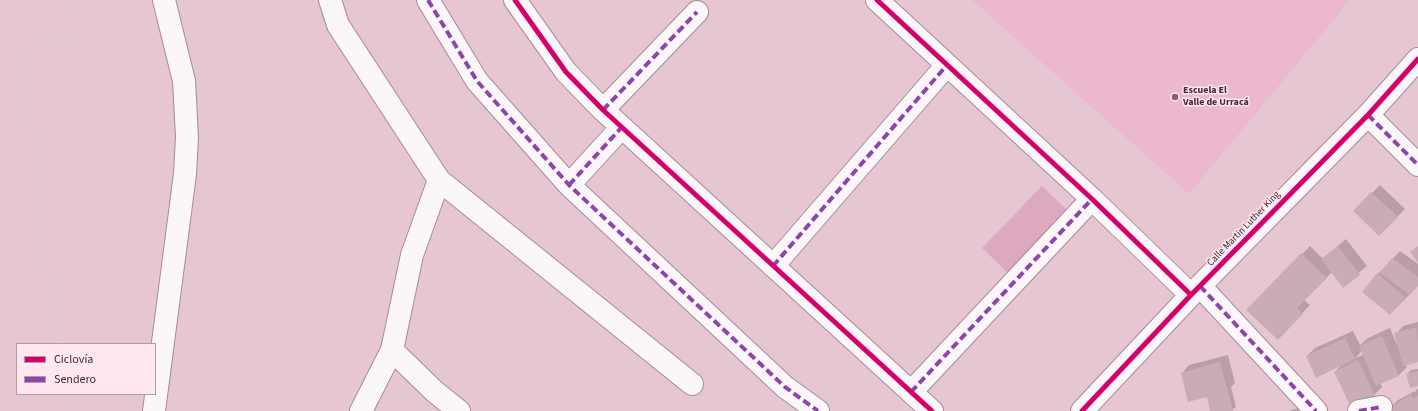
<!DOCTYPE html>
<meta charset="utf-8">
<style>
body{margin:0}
#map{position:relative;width:1418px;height:411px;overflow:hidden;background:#e7c6d4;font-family:"Source Sans 3",sans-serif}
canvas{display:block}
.legend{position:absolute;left:16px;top:343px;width:140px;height:52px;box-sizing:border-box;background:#ffe6ef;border:1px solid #b39ba5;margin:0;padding:5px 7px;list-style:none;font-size:12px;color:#422b35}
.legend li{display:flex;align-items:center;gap:8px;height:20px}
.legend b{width:20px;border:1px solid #b39ba5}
</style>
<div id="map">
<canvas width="1418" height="411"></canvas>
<ul class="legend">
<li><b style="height:5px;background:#d6006c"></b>Ciclovía</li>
<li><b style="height:5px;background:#8e44ad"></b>Sendero</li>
</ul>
</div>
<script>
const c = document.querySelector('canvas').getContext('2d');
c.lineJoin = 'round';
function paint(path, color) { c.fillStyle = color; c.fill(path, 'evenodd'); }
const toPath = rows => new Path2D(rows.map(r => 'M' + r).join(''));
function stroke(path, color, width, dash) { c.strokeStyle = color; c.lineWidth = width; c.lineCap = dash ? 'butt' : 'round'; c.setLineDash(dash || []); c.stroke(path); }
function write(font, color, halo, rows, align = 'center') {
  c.font = font + ' "Source Sans 3",sans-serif'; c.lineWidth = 3; c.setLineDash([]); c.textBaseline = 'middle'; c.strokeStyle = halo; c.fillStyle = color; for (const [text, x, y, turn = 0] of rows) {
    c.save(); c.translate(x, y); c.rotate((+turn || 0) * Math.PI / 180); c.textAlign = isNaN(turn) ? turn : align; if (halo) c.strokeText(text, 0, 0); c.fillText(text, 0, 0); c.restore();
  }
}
paint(toPath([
 [972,0,1350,0,1189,194]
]), '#ebb8cd');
paint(toPath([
 [1042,186,1073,216,1012,277,982,248]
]), '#dda9bf');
paint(toPath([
 [1380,185,1405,209,1379,235,1354,211],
 [1346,239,1367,266,1343,286,1332,272,1304,300,1310,305,1286,331,1248,310,1310,246,1323,259],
 [1400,251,1418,264,1418,286,1390,314,1378,274],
 [1418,322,1418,361,1405,364,1407,367,1399,375,1380,383,1382,387,1374,395,1335,372,1342,364,1307,356,1315,348,1353,331,1360,345,1368,338,1390,328,1397,345,1396,334,1403,326],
 [1362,351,1363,355,1355,358],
 [1228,355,1235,383,1231,387,1236,407,1230,411,1212,411,1208,397,1182,373,1189,365],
 [1418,369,1418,385,1407,374,1411,370],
 [1418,389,1418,411,1392,411,1390,408,1398,400],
 [1298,408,1299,411,1289,411]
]), '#0003');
paint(toPath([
 [1371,192,1398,217,1379,236,1353,211],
 [1338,246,1360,275,1343,288,1321,259],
 [1418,246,1418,263,1410,252],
 [1301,253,1327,278,1297,308,1303,314,1278,340,1246,310],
 [1392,258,1418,277,1418,285,1410,295,1380,273],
 [1377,273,1405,297,1390,315,1362,292],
 [1417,327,1418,362,1403,366,1394,333],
 [1382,336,1399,376,1376,386,1359,346],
 [1345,338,1355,359,1316,378,1306,356],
 [1358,360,1375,396,1351,407,1334,372],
 [1220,362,1233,411,1210,411,1207,397,1188,402,1181,373],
 [1418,371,1418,386,1410,388,1406,374],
 [1410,395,1413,399,1418,396,1418,411,1391,411,1389,408]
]), '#caacb4');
const minor = toPath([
 [330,0,338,25,439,180,692,384],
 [428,0,477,81,569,185,785,387,818,411],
 [515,0,566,72,603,110,932,411],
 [877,0,1092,199,1191,295],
 [603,110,697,12],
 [1368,115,1418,165],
 [569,185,621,128],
 [773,266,947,65],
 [1200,286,1316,411],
 [392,350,434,391,459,411],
 [911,392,1092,199],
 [154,411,185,174,187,137,184,81,164,0],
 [361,411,392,350,412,255,439,180],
 [1082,411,1191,295,1368,115,1418,59],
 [1359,411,1381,407]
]);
stroke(minor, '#a48c96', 24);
stroke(toPath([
 [63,344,60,320,42,253,32,130,25,108,17,55,22,48,78,40,81,34,78,0],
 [68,394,70,411],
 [1400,397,1418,389]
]), '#dad0d4', 2.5, [2, 3]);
stroke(minor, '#fbf6f9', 22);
stroke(toPath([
 [428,0,477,81,569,185,785,387,818,411],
 [603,110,697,12],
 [1368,115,1418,165],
 [569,185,621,128],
 [773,266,947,65],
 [1200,286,1316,411],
 [911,392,1092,199],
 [1359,411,1381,407]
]), '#8e44ad', 4, [8, 4]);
stroke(toPath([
 [515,0,566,72,603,110,932,411],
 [877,0,1092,199,1191,295],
 [1082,411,1191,295,1368,115,1418,59]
]), '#d6006c', 5);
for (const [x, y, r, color] of [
 [1175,97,4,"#7c616d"]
]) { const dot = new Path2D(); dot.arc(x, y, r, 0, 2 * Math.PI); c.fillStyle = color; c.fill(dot); stroke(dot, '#ffe6ef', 1.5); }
write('bold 10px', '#422b35', '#ffe6ef', [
 ["Escuela El",1183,91],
 ["Valle de Urracá",1183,103]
], 'left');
write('10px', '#422b35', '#ffe6ef', [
 ["Calle Martin Luther King",1244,229,-46]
]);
</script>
